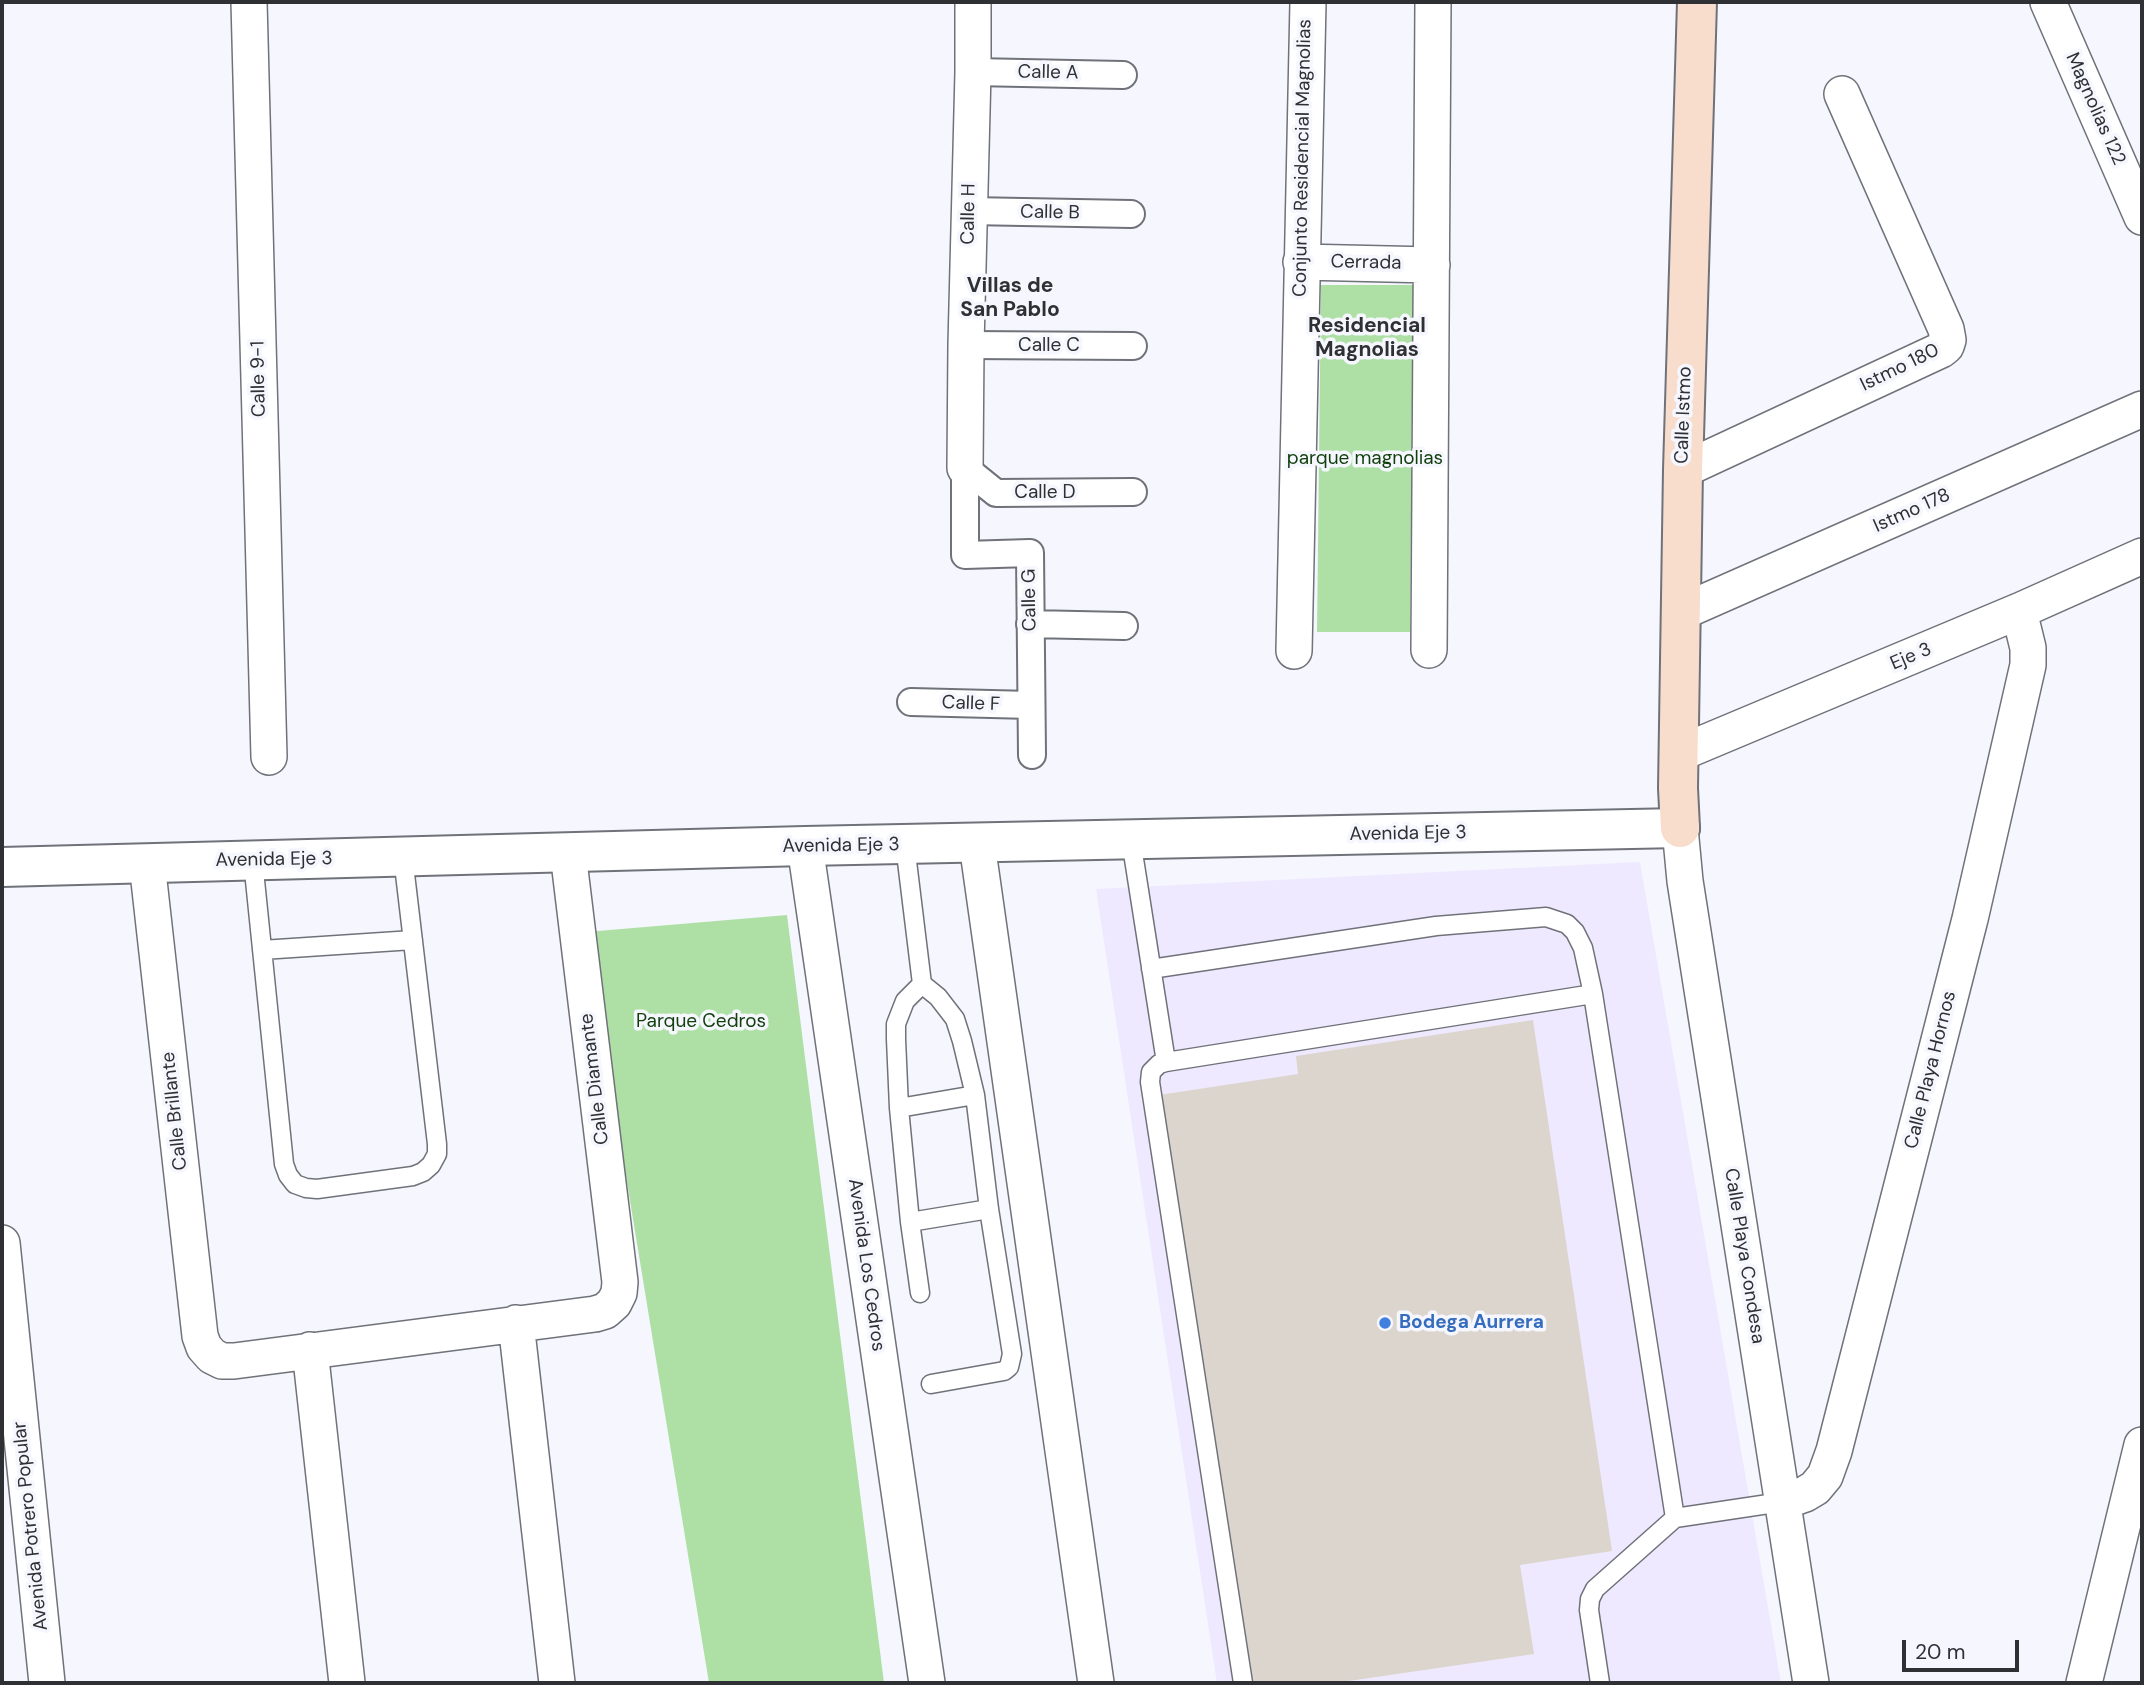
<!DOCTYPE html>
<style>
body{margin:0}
#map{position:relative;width:2144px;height:1685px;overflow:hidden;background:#f5f6fe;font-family:"DM Sans",sans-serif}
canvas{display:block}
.frame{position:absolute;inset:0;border:4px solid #2f3033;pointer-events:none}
.scale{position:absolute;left:1902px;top:1640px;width:117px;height:32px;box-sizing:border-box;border:4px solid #2f3033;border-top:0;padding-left:9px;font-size:21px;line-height:24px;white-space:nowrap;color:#2f3033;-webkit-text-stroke:5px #f5f6fe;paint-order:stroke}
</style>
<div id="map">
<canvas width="2144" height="1685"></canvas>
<div class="frame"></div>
<div class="scale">20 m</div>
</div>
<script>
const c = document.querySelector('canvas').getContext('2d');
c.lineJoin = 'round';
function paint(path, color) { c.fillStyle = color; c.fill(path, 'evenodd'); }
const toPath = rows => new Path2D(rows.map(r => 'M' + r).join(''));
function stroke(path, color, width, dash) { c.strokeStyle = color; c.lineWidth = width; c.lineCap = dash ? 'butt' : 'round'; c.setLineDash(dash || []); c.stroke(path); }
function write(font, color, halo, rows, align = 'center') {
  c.font = font + ' "DM Sans",sans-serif'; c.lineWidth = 7; c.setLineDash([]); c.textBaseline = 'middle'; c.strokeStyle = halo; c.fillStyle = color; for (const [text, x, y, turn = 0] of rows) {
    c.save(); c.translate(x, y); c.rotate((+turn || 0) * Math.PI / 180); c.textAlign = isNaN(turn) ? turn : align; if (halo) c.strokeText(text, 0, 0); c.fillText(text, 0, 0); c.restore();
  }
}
paint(toPath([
 [1640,862,1781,1683,1217,1683,1096,889]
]), '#efe9ff');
paint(toPath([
 [1321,285,1413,285,1410,632,1317,632],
 [787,915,884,1683,709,1683,586,932]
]), '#aee0a6');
paint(toPath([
 [1533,1020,1612,1551,1520,1565,1534,1654,1335,1683,1247,1683,1159,1095,1298,1074,1296,1056]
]), '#dbd5cd');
const service = toPath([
 [1131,840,1166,1062],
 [905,845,922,984,938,997,955,1019,962,1041,975,1095,989,1209,1012,1354,1009,1367,1004,1371,931,1384],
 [253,861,284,1164,288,1175,295,1184,306,1188,317,1189,413,1176,423,1172,431,1165,437,1154,437,1144,403,857],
 [262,950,413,940],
 [1151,969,1436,926,1546,917,1567,924,1575,932,1583,948,1593,994,1675,1518,1782,1502],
 [899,1108,975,1095],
 [910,1222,989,1209],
 [920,1293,910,1222,899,1108,896,1039,896,1024,905,1001,922,984],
 [1243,1683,1150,1082,1151,1072,1159,1064,1166,1062,1593,994],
 [1600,1683,1589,1610,1590,1599,1595,1589,1675,1518]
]);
const pedestrian = toPath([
 [973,72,1123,75],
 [969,211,1131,214],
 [966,345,1133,346],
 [965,468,965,555,1030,553,1032,755],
 [965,468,996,493,1133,492],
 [1030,624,1124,626],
 [911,702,1031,705]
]);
const minor = toPath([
 [249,2,269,757],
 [2048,2,2142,217],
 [1301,262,1432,265],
 [965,468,966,345,973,72,973,2],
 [1683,470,1941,350,1946,346,1948,340,1946,329,1842,94],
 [1682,612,2142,409],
 [1429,650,1433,2],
 [1294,651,1308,2],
 [1678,754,2019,611,2142,556],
 [1680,828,1685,881,1811,1683],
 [977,844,1096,1683],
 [805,846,927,1683],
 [147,863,200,1336,204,1347,212,1356,222,1361,234,1361,595,1314,605,1311,614,1303,619,1293,620,1282,568,853],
 [2,1243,47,1683],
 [516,1323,557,1683],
 [310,1350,347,1683],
 [1782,1502,1805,1494,1815,1488,1825,1476,1834,1451,1970,919,2028,665,2028,648,2019,611],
 [2084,1683,2142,1445]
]);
const tertiary = toPath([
 [2,867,805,846,1680,828]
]);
const secondary = toPath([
 [1680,828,1678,788,1683,470,1697,2]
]);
stroke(service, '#70727a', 21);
stroke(pedestrian, '#70727a', 30);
stroke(minor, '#70727a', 38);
stroke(tertiary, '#70727a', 42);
stroke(secondary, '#70727a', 42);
stroke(service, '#fff', 18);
stroke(pedestrian, '#fff', 26);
stroke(minor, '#fff', 35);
stroke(tertiary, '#fff', 38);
stroke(secondary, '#f8ddcd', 38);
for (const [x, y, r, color] of [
 [1385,1323,7,"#3f7fe0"]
]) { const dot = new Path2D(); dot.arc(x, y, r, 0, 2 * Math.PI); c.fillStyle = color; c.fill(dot); stroke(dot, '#f5f6fe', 2.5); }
write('19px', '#2f3033', '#f5f6fe', [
 ["Calle A",1048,73,1],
 ["Magnolias 122",2095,109,66],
 ["Conjunto Residencial Magnolias",1303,158,-89],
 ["Calle B",1050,213,1],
 ["Calle H",969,214,-89],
 ["Cerrada",1366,263,1],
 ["Calle C",1049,346],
 ["Istmo 180",1900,368,-26],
 ["Calle 9-1",259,379,-91],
 ["Calle Istmo",1684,415,-88],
 ["Calle D",1045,493],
 ["Istmo 178",1912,511,-24],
 ["Calle G",1030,600,-91],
 ["Eje 3",1911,657,-23],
 ["Calle F",971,704,2],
 ["Avenida Eje 3",1408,834,-1],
 ["Avenida Eje 3",841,846,-1],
 ["Avenida Eje 3",274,860,-1],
 ["Calle Playa Hornos",1931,1070,-76],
 ["Calle Diamante",595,1079,-97],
 ["Calle Brillante",175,1111,-96],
 ["Calle Playa Condesa",1744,1256,81],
 ["Avenida Los Cedros",866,1265,82],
 ["Avenida Potrero Popular",31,1526,-96]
]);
write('19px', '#103f0a', '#f5f6fe', [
 ["parque magnolias",1365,459],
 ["Parque Cedros",701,1022]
]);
write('bold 19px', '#366cbe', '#f5f6fe', [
 ["Bodega Aurrera",1399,1323]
], 'left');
write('bold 21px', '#2f3033', '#f5f6fe', [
 ["Villas de",1010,286],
 ["San Pablo",1010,310],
 ["Residencial",1367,326],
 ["Magnolias",1367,350]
]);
</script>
